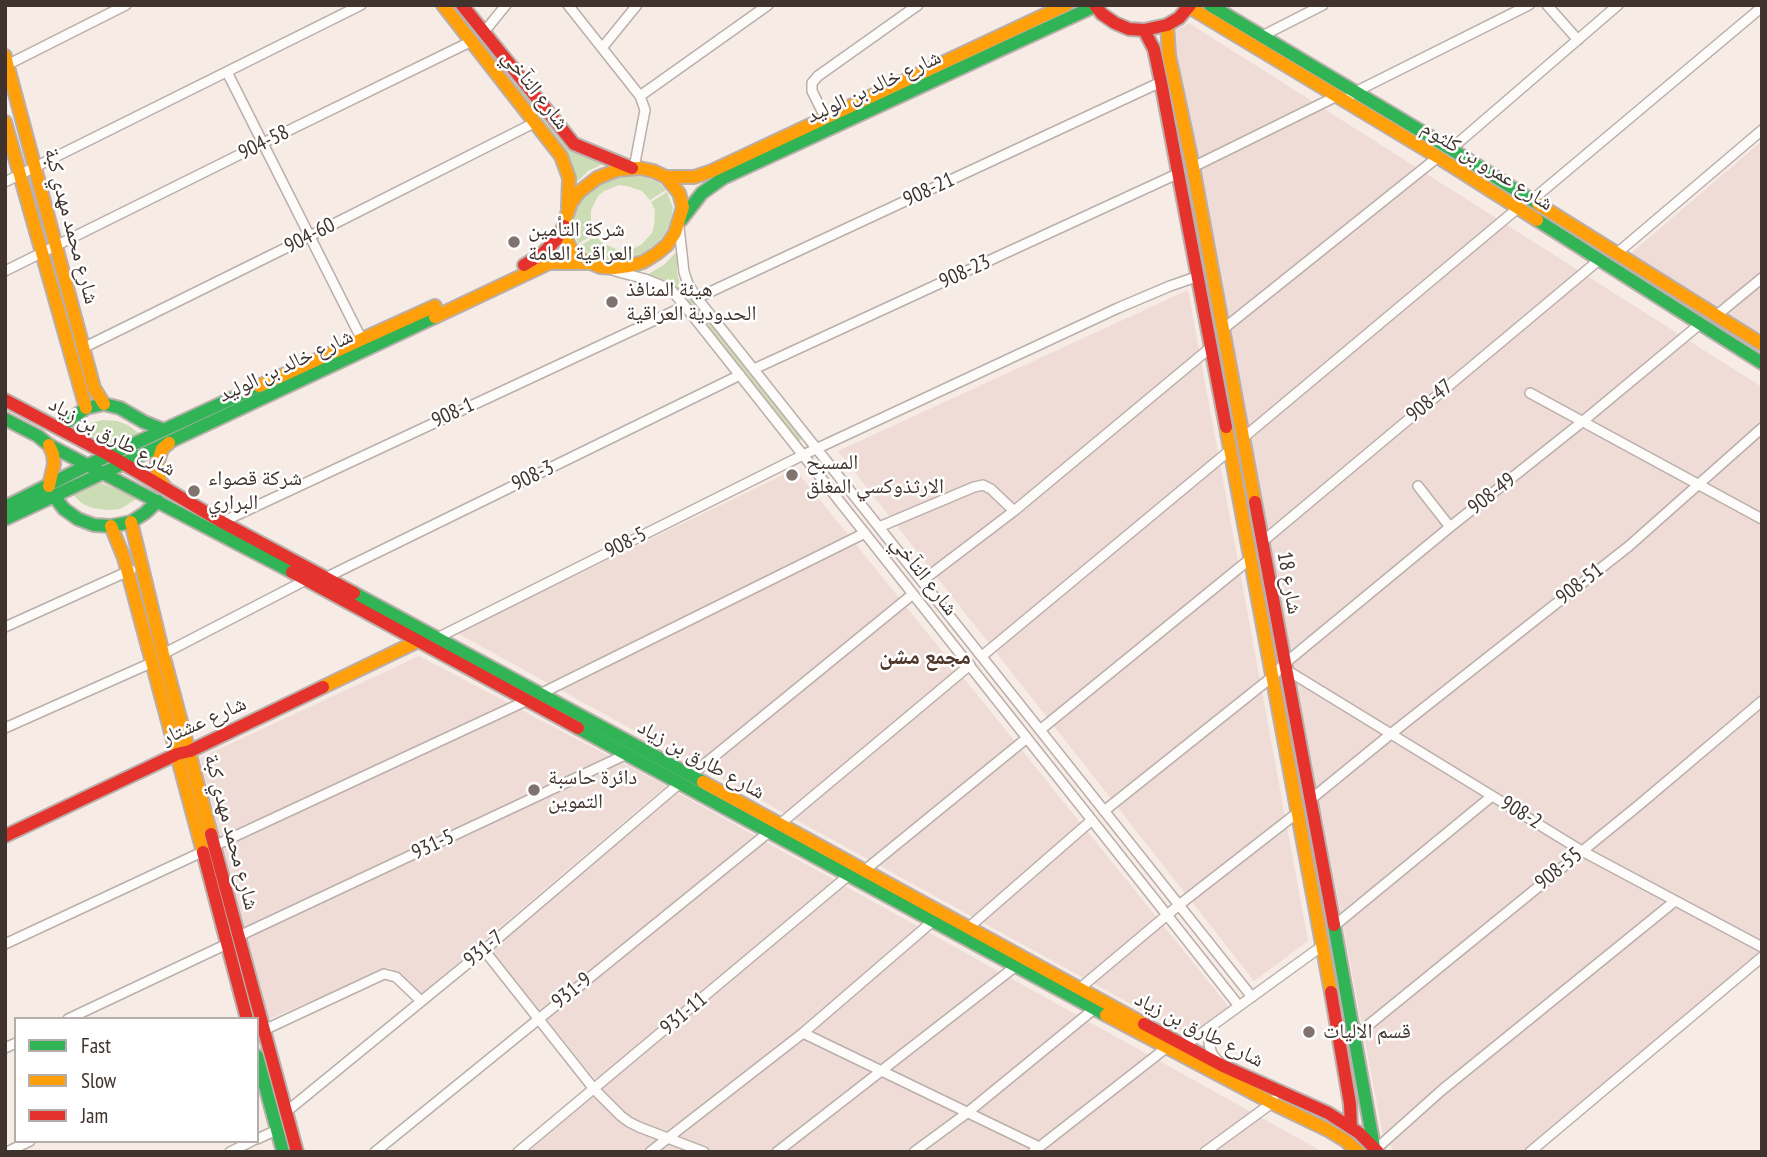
<!DOCTYPE html>
<meta charset="utf-8">
<style>
body{margin:0}
#map{position:relative;width:1767px;height:1157px;overflow:hidden;background:#f6ebe5;font-family:"PT Sans Narrow",sans-serif}
canvas{display:block}
.frame{position:absolute;inset:0;border:7px solid #40332e;pointer-events:none}
.legend{position:absolute;left:14px;top:1017px;width:245px;height:126px;box-sizing:border-box;background:#fff;border:2px solid #b3adab;margin:0;padding:9px 12px;list-style:none;font-size:21px;color:#40332e}
.legend li{display:flex;align-items:center;gap:14px;height:35px}
.legend b{width:35px;border:2px solid #b3adab}
</style>
<div id="map">
<canvas width="1767" height="1157"></canvas>
<div class="frame"></div>
<ul class="legend">
<li><b style="height:9px;background:#30b455"></b>Fast</li>
<li><b style="height:9px;background:#ff9f0a"></b>Slow</li>
<li><b style="height:9px;background:#e5322d"></b>Jam</li>
</ul>
</div>
<script>
const c = document.querySelector('canvas').getContext('2d');
c.lineJoin = 'round';
function paint(path, color) { c.fillStyle = color; c.fill(path, 'evenodd'); }
const toPath = rows => new Path2D(rows.map(r => 'M' + r).join(''));
function stroke(path, color, width, dash) { c.strokeStyle = color; c.lineWidth = width; c.lineCap = dash ? 'butt' : 'round'; c.setLineDash(dash || []); c.stroke(path); }
function write(font, color, halo, rows, align = 'center') {
  c.font = font + ' "PT Sans Narrow","Noto Naskh Arabic",sans-serif'; c.lineWidth = 5; c.setLineDash([]); c.textBaseline = 'middle'; c.strokeStyle = halo; c.fillStyle = color; for (const [text, x, y, turn = 0] of rows) {
    c.save(); c.translate(x, y); c.rotate((+turn || 0) * Math.PI / 180); c.textAlign = isNaN(turn) ? turn : align; if (halo) c.strokeText(text, 0, 0); c.fillText(text, 0, 0); c.restore();
  }
}
paint(toPath([
 [1189,23,1762,387,1762,952,1523,1152,1395,1152,1383,1136,1173,32],
 [1762,141,1762,334,1631,253],
 [1188,290,1308,941,1254,981,838,451],
 [795,469,1229,1007,1191,1037,457,633],
 [419,656,666,786,421,994,390,967,267,1020,200,758],
 [678,793,1323,1152,527,1152,603,1089,491,950]
]), '#efdcd7');
paint(toPath([
 [520,85,567,146,585,157,607,162,588,171,574,185,572,166,568,157,517,90,517,86],
 [624,176,636,176,648,178,659,183,666,190,650,200,642,191,627,186,619,185,604,191,598,196,591,210,591,225,594,234,578,244,573,228,574,216,579,205,586,196,601,184],
 [667,192,673,208,670,226,660,240,645,252,628,259,609,260,592,256,580,246,596,236,604,244,618,250,634,248,641,245,652,233,654,226,655,210,651,202],
 [677,251,677,272,679,281,683,289,800,436,801,439,800,441,796,441,679,293,665,281,647,275,665,264],
 [103,420,117,421,128,425,142,436,115,448,79,430,91,423],
 [101,483,138,498,120,509,108,510,93,508,83,504,73,495]
]), '#ccdcb5');
const street = toPath([
 [568,5,640,96],
 [1547,5,1578,40],
 [484,32,506,5],
 [1262,36,1323,5],
 [602,48,637,5],
 [5,66,126,5],
 [227,72,362,340],
 [1344,101,1357,91,1529,5],
 [825,117,812,91,812,83,818,76,918,5],
 [1451,149,1618,5],
 [1193,167,1337,96],
 [634,168,645,110,640,96,768,5],
 [5,182,361,5],
 [1532,200,1762,7],
 [679,227,684,272,688,284,697,298,1252,997],
 [1616,254,1762,130],
 [5,271,263,143,472,41],
 [615,271,645,279,660,285,673,292,685,306,1239,1006],
 [697,298,1161,82],
 [1717,315,1762,278],
 [1222,330,1438,157],
 [83,348,310,236,536,122],
 [754,369,1177,174],
 [1530,393,1762,519],
 [1243,438,1518,208],
 [1418,486,1450,527],
 [222,522,685,306],
 [879,527,974,487,983,485,991,489,1014,511],
 [1262,542,1599,260],
 [325,578,740,375],
 [922,581,1014,511,1210,348],
 [5,627,131,570],
 [437,638,803,455,1118,308,1170,286,1196,277],
 [163,654,306,580],
 [982,656,1229,451],
 [1285,669,1582,851,1762,947],
 [540,694,865,533],
 [5,728,151,663],
 [1040,730,1250,559],
 [690,776,913,594],
 [1310,800,1392,733,1629,546,1762,428],
 [1104,811,1272,677,1284,664,1450,527,1582,422,1700,324],
 [780,824,970,665],
 [214,846,528,700],
 [865,870,1027,738],
 [1334,926,1492,796],
 [968,928,1092,820],
 [239,936,627,754],
 [5,944,202,852],
 [484,950,594,1089,621,1116,629,1122,639,1127,704,1152],
 [1079,989,1179,905,1297,813],
 [68,1019,227,944],
 [1214,1025,1210,1034,1209,1044,1212,1054,1217,1060],
 [264,1030,384,974,396,977,421,1001],
 [803,1033,1039,1147],
 [1355,1036,1639,805,1762,701],
 [1184,1046,1322,946],
 [5,1048,16,1043],
 [286,1112,484,950,680,783],
 [257,1139,277,1130],
 [1376,1149,1442,1090,1675,901],
 [7,1152,30,1141],
 [230,1152,252,1141],
 [375,1152,769,832],
 [518,1152,849,875],
 [650,1152,803,1033,933,921],
 [777,1152,1016,966],
 [914,1152,967,1113,1094,1009],
 [1033,1152,1166,1048],
 [1205,1152,1272,1103,1274,1100],
 [1530,1152,1762,957]
]);
const fast = toPath([
 [1210,5,1451,149,1538,204],
 [681,220,702,193,723,178,1095,6],
 [1537,220,1762,363],
 [5,419,38,436,49,445,292,572],
 [59,428,86,408,104,404,120,408,144,422,164,430],
 [54,496,64,509,78,519,94,525,111,526,131,522,145,513,158,501],
 [5,507,88,465,259,386],
 [5,519,435,317],
 [354,593,703,782],
 [578,728,1106,1015],
 [1334,925,1374,1147],
 [257,1056,283,1152]
]);
const slow = toPath([
 [443,5,561,156,569,178,568,208],
 [1189,7,1438,157,1537,220],
 [1167,25,1169,55,1193,167,1255,502],
 [5,56,94,388,104,404],
 [5,122,86,408],
 [639,168,653,171,666,177,679,193,683,207,675,233,667,245,656,254,643,262,629,266,614,268,600,267,581,259,571,249,565,237,564,223,571,203,579,192,597,178,617,170,639,168],
 [666,177,694,177,712,171,1066,5],
 [1538,204,1762,344],
 [435,317,549,263,587,263],
 [259,386,435,306],
 [1226,427,1331,992],
 [49,445,53,454,54,464,49,486],
 [165,487,160,481,157,464,162,449,169,443],
 [131,522,163,654,211,834],
 [111,526,124,558,203,852],
 [323,687,418,641],
 [703,782,1144,1024],
 [1106,1015,1272,1103,1328,1130,1346,1141,1358,1152]
]);
const jam = toPath([
 [462,5,574,144,632,168],
 [1095,5,1102,14,1115,23,1129,29,1144,30,1167,25,1179,18,1190,5],
 [1144,30,1154,49,1161,82,1226,427],
 [524,265,542,254,556,240,564,226],
 [5,400,109,455,222,522,354,593],
 [1255,502,1334,925],
 [292,572,578,728],
 [211,834,297,1152],
 [5,836,177,754,190,751,323,687],
 [203,852,247,1019],
 [1331,992,1350,1104,1351,1127],
 [1144,1024,1223,1066,1328,1113,1359,1133,1378,1152]
]);
stroke(street, '#baafaa', 12);
stroke(fast, '#baafaa', 16);
stroke(slow, '#baafaa', 16);
stroke(jam, '#baafaa', 16);
stroke(street, '#fefcfb', 9);
stroke(fast, '#30b455', 12);
stroke(slow, '#ff9f0a', 12);
stroke(jam, '#e5322d', 12);
for (const [x, y, r, color] of [
 [514,242,7,"#80736e"],
 [612,302,7,"#80736e"],
 [792,475,7,"#80736e"],
 [194,491,7,"#80736e"],
 [534,790,7,"#80736e"],
 [1309,1032,7,"#80736e"]
]) { const dot = new Path2D(); dot.arc(x, y, r, 0, 2 * Math.PI); c.fillStyle = color; c.fill(dot); stroke(dot, '#fff', 2.5); }
write('21px', '#40332e', '#fff', [
 ["شارع خالد بن الوليد",874,87,-25],
 ["شارع التآخي",535,90,52],
 ["904-58",264,143,-26],
 ["شارع عمرو بن كلثوم",1487,166,32],
 ["908-21",929,190,-25],
 ["شارع محمد مهدي كبة",71,226,75],
 ["904-60",310,236,-27],
 ["908-23",965,272,-25],
 ["شارع خالد بن الوليد",286,366,-25],
 ["908-47",1430,401,-40],
 ["908-1",453,413,-25],
 ["شارع طارق بن زياد",112,437,29],
 ["908-3",533,476,-26],
 ["908-49",1492,494,-38],
 ["908-5",626,543,-27],
 ["شارع التآخي",924,576,52],
 ["شارع 18",1289,583,80],
 ["908-51",1580,584,-38],
 ["شارع عشتار",204,721,-24],
 ["شارع طارق بن زياد",701,760,29],
 ["908-2",1521,813,31],
 ["شارع محمد مهدي كبة",231,832,75],
 ["931-5",433,845,-25],
 ["908-55",1559,869,-39],
 ["931-7",484,949,-40],
 ["931-9",572,991,-39],
 ["931-11",684,1014,-40],
 ["شارع طارق بن زياد",1199,1030,27]
]);
write('21px', '#40332e', '#fff', [
 ["شركة التأمين",528,230],
 ["العراقية العامة",528,254],
 ["هيئة المنافذ",626,290],
 ["الحدودية العراقية",626,314],
 ["المسبح",806,463],
 ["الارثذوكسي المغلق",806,487],
 ["شركة قصواء",208,479],
 ["البراري",208,503],
 ["دائرة حاسبة",548,778],
 ["التموين",548,802],
 ["قسم الاليات",1323,1032]
], 'left');
write('bold 23px', '#4f362a', '#fff', [
 ["مجمع مشن",925,657]
]);
</script>
